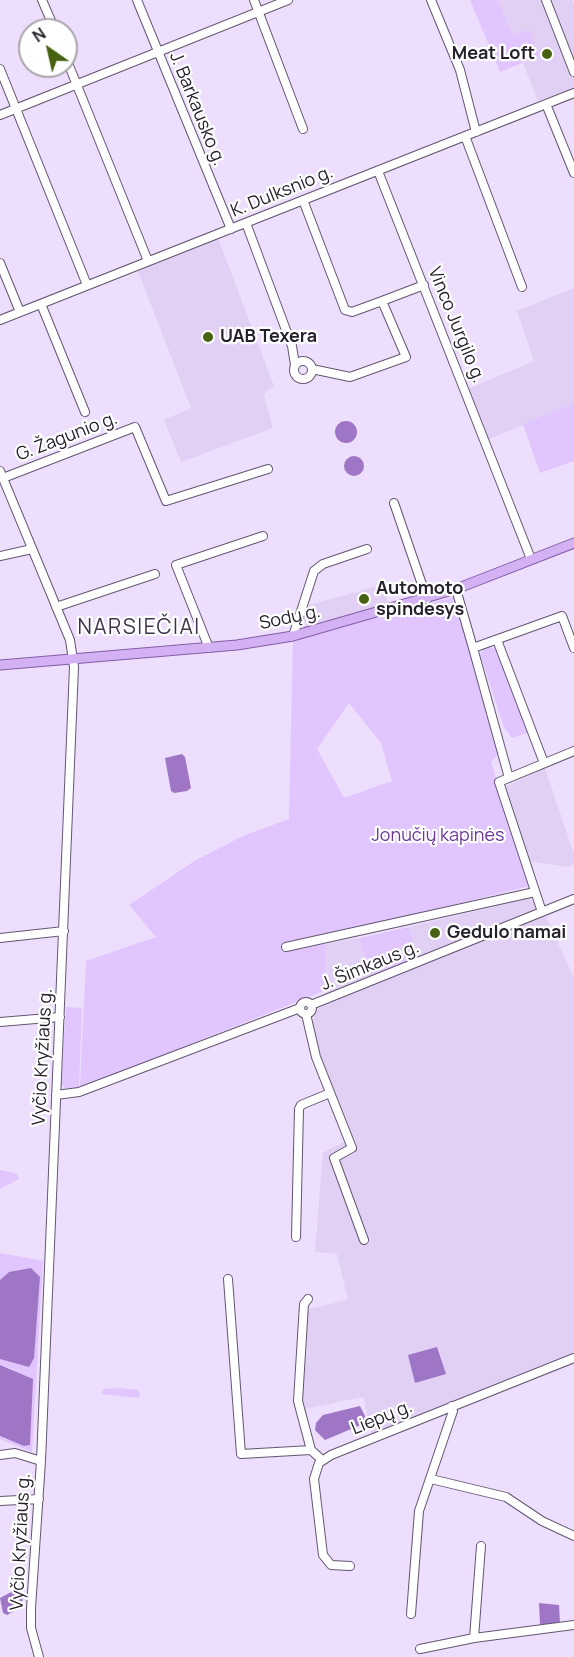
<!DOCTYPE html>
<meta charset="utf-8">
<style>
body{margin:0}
#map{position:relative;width:574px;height:1657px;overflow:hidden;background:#ecdefc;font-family:Manrope,sans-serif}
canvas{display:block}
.north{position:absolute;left:18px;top:18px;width:60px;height:60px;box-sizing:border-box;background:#fff;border:2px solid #a9a6ab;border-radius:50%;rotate:326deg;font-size:16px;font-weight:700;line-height:24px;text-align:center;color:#27212c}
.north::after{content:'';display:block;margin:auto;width:21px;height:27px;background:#476212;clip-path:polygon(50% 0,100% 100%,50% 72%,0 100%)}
</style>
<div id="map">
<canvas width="574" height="1657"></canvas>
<div class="north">N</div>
</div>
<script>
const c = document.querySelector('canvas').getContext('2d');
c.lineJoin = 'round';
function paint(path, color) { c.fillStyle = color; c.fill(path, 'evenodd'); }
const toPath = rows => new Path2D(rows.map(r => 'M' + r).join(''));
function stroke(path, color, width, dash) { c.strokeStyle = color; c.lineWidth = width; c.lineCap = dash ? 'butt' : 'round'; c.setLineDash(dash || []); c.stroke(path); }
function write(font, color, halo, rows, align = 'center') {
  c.font = font + ' Manrope,sans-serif'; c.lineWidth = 4.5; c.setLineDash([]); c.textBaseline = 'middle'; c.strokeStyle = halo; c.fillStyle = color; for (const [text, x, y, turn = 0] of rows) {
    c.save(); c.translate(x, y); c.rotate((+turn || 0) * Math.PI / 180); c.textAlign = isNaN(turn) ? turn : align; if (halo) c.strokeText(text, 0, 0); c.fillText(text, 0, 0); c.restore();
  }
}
paint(toPath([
 [498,0,572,0,574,5,574,88,538,101,523,63,539,56,528,29,513,36],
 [218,238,274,386,264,394,273,428,181,462,164,420,191,408,137,269],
 [574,288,574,403,485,441,465,390,534,361,517,311],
 [382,585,390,607,299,631,309,605],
 [545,768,574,854,574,864,568,867,528,861,503,788],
 [530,898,536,906,535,911,418,958,409,927],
 [545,915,574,978,574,1352,372,1435,363,1397,304,1409,301,1390,308,1309,348,1300,337,1254,315,1252,323,1153,351,1138,311,1033,315,1011,331,1001],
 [360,938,369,978,326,994,325,944]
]), '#e1d0f4');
paint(toPath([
 [470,0,498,0,513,36,529,29,539,56,500,72],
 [574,403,574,461,540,473,523,424],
 [454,597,501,751,491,762,529,886,394,920,285,942,285,952,325,944,326,990,80,1088,86,961,156,937,129,905,196,860,243,836,289,819,293,639],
 [349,703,381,743,392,781,344,798,317,749],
 [486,646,498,650,530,732,512,738,504,727,480,654],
 [409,927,418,958,369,978,360,938],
 [66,1007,82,1008,79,1088,66,1089,61,1084],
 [0,1170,17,1174,19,1179,0,1189],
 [0,1253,43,1261,32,1452,0,1439,0,1436,7,1440,15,1370,0,1365,0,1359,29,1366,9,1272,0,1280],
 [118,1388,138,1390,140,1395,138,1398,101,1394,104,1389]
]), '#e1c5fe');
paint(toPath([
 '335 432a11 11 0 1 1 22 0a11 11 0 1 1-22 0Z',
 '344 466a10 10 0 1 1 20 0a10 10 0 1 1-20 0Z',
 [182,754,185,757,191,788,187,791,174,793,171,791,165,758],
 [31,1268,40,1277,34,1358,29,1367,0,1359,0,1280,9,1272],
 [437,1347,446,1374,415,1383,408,1355],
 [0,1365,33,1379,30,1445,24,1446,0,1436],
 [360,1406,365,1416,363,1424,325,1440,315,1430,316,1423,323,1415],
 [15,1590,23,1595,22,1603,20,1608,7,1615,3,1613,0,1598],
 [539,1603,559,1605,560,1624,543,1627,540,1624]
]), '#9f75c6');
const minor = toPath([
 [42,0,55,30],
 [137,0,231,229],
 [254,0,303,129],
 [431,0,460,70,476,132],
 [546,0,574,72],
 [66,58,148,261],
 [0,69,87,285],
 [546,104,574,173],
 [0,115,288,0],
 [465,136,522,287],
 [378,171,531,559],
 [303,200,345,310,352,312,382,301,406,357,350,377,312,369],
 [246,223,292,346,295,365],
 [0,263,20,312],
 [382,301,424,285],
 [41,304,85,412],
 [0,320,574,93],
 '294 370a9 9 0 1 1 18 0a9 9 0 1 1-18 0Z',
 [0,471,70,640,74,667,41,1461,31,1608,31,1628,39,1657],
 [3,478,135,427,166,501,268,469],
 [394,503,427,599],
 [0,556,32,549],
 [456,589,473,648,562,616,574,648],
 [56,607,155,574],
 [293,636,314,571,323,564,367,549],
 [497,640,544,763],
 [209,648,176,565,263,536],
 [473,648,509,778],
 [542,912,499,782,574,751],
 [0,938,64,931],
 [286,947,535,892],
 '300 1008a6 6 0 1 1 12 0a6 6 0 1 1-12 0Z',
 [311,1005,574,899],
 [306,1014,316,1057,352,1148,334,1158,364,1240],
 [0,1022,60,1017],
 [56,1095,79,1092,300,1008],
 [296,1237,299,1109,301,1105,330,1093],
 [228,1279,241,1454,311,1450],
 [308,1299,304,1304,298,1401,311,1450,322,1460],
 [0,1455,15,1453,41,1461],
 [431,1479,506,1497,542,1521,574,1536],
 [0,1501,39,1499],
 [350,1566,331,1565,323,1555,314,1479,319,1463,331,1455,574,1358],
 [411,1614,419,1511,453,1411,452,1406],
 [474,1638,481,1546],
 [420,1649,474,1638,574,1625]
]);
const major = toPath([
 [0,665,237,645,293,636,456,589,574,543]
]);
stroke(minor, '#635670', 10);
stroke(major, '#845da7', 11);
stroke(minor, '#fff', 8);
stroke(major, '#d3b1f2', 9);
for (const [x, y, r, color] of [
 [547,54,6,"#476212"],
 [208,337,6,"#476212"],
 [364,599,6,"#476212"],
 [435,933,6,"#476212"]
]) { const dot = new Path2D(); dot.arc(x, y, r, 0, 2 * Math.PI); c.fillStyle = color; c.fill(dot); stroke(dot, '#fff', 2); }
write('bold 18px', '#27212c', '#fff', [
 ["Meat Loft",535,54,"right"],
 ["UAB Texera",220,337],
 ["Automoto",376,589],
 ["spindesys",376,610],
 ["Gedulo namai",447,933]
], 'left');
write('18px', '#27212c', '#fff', [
 ["J. Barkausko g.",197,109,68],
 ["K. Dulksnio g.",282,192,-22],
 ["Vinco Jurgilo g.",456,325,68],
 ["G. Žagunio g.",67,437,-21],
 ["Sodų g.",290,618,-12],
 ["J. Šimkaus g.",370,966,-22],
 ["Vyčio Kryžiaus g.",43,1057,-87],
 ["Liepų g.",382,1418,-22],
 ["Vyčio Kryžiaus g.",21,1542,-87]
]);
write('18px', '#6c3697', '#fff', [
 ["Jonučių kapinės",438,836]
]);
c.letterSpacing = '1.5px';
write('21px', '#3f344b', '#fff', [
 ["NARSIEČIAI",139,628]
]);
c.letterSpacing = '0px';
</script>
